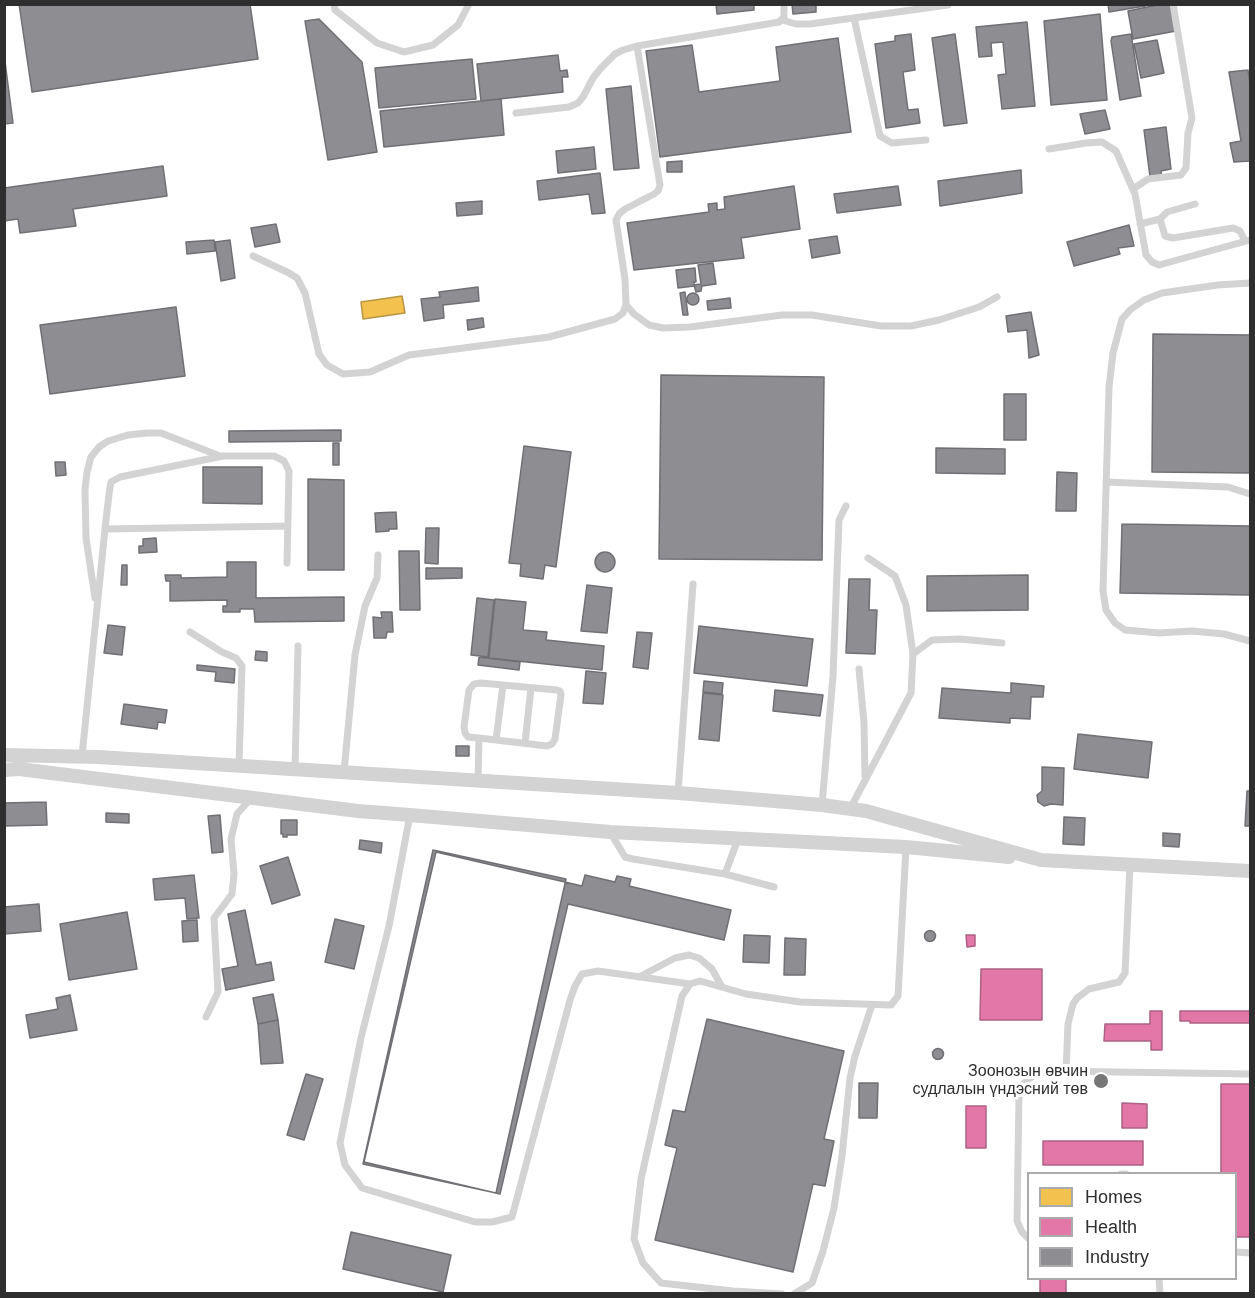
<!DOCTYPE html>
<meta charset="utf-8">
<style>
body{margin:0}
#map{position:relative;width:1255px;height:1298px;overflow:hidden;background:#fff;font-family:Arial,sans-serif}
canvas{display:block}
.frame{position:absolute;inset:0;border:6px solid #2e2e2e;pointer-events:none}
.legend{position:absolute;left:1027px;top:1172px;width:210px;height:108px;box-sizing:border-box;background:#fff;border:2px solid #ababab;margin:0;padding:8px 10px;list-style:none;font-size:18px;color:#2e2e2e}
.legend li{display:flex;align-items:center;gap:12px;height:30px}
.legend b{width:30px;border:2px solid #ababab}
</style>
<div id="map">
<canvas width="1255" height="1298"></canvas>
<div class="frame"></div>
<ul class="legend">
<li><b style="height:16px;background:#f2c14e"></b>Homes</li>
<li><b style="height:16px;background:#e377a8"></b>Health</li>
<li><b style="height:16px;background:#8d8d92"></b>Industry</li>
</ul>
</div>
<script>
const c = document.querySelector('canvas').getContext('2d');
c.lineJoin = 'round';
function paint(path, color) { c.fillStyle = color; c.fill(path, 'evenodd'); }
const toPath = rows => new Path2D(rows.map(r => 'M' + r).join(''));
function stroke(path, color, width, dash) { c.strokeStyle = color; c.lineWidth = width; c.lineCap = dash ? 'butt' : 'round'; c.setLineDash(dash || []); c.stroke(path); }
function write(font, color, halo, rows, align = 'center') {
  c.font = font + ' Arial,sans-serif'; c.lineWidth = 6; c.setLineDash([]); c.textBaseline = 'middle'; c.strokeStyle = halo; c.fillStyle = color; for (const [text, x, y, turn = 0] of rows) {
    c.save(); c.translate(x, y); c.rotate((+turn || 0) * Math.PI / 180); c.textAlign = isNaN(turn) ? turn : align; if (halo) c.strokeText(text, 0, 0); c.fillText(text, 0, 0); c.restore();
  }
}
const homes = toPath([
 [402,296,405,313,363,319,361,302,402,296]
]);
paint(homes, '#f2c14e');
stroke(homes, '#b79544', 1.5);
const health = toPath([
 [966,935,975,935,975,946,967,947,966,935],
 [981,969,1042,969,1042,1020,980,1020,981,969],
 [1150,1011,1162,1011,1162,1050,1151,1050,1151,1041,1104,1041,1105,1024,1150,1024,1150,1011],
 [1180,1011,1250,1011,1250,1023,1190,1023,1190,1021,1180,1021,1180,1011],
 [1221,1084,1250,1084,1250,1237,1236,1237,1236,1174,1221,1174,1221,1084],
 [1122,1103,1147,1104,1147,1128,1122,1128,1122,1103],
 [966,1106,986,1106,986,1148,966,1148,966,1106],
 [1043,1141,1143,1141,1143,1165,1043,1165,1043,1141],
 [1040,1279,1066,1279,1066,1294,1040,1294,1040,1279]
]);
paint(health, '#e377a8');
stroke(health, '#ad6183', 1.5);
const industry = toPath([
 [19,4,250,4,258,59,32,92,19,4],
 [716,4,754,4,754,10,717,14,716,4],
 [792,4,816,4,816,12,793,14,792,4],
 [1108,4,1145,4,1145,6,1109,12,1108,4],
 [1162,4,1171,4,1176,31,1133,39,1128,11,1162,4],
 [1100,14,1107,100,1051,105,1044,21,1100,14],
 [319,19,362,62,377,152,328,160,305,21,319,19],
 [1027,22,1035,106,1002,109,998,75,1006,74,1003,42,991,43,992,56,979,57,976,27,1027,22],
 [911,34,915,70,903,72,908,110,918,109,920,123,886,128,875,44,895,41,895,36,911,34],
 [955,34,967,123,944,126,932,38,955,34],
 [1131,34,1141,96,1120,100,1111,41,1112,37,1131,34],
 [838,38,851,132,660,157,646,51,692,45,699,92,780,81,776,47,838,38],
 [1157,40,1164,73,1141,78,1134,44,1157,40],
 [4,54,13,123,4,124,4,54],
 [558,55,560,71,567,70,568,77,562,77,563,92,481,101,477,64,558,55],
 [472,59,476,99,379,108,375,68,472,59],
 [1248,70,1250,84,1250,161,1234,162,1230,143,1241,141,1229,72,1248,70],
 [631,86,639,168,614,170,606,89,631,86],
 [501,99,504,135,384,147,380,111,501,99],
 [1105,110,1110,129,1085,134,1080,114,1105,110],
 [1166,127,1171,169,1161,171,1162,177,1150,177,1144,130,1166,127],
 [594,147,596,169,558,173,556,151,594,147],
 [682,161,682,172,667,172,667,162,682,161],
 [163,166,167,196,73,209,76,226,20,233,18,219,4,221,4,188,163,166],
 [1021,170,1022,193,940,206,938,181,1021,170],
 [600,173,605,213,592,214,589,194,539,200,537,181,600,173],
 [794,186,800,229,741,238,744,258,634,270,627,223,709,212,708,204,717,203,717,210,725,209,724,197,794,186],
 [898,186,901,205,837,213,834,194,898,186],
 [482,201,482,214,457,216,456,203,482,201],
 [276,224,280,242,255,247,251,228,276,224],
 [1129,225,1134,246,1118,248,1120,254,1074,266,1067,242,1129,225],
 [837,236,840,253,812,258,809,240,837,236],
 [214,240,215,251,187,254,186,242,214,240],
 [230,240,235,278,221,281,215,242,230,240],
 [713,263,716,284,702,286,701,291,696,292,694,285,701,284,698,265,713,263],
 [695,268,696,282,694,282,694,286,678,288,676,270,695,268],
 [478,287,479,301,443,305,444,318,424,321,421,299,440,297,439,292,478,287],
 [685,292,688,315,683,315,680,293,685,292],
 '687 299a6 6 0 1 1 12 0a6 6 0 1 1-12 0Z',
 [730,298,731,308,708,310,707,301,730,298],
 [176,307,185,376,50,394,40,325,176,307],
 [1031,312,1039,355,1029,358,1027,330,1008,332,1006,316,1031,312],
 [483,318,484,327,468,330,467,320,483,318],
 [1153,334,1250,335,1250,473,1152,472,1153,334],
 [661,375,824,377,822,560,659,559,661,375],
 [1004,394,1026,394,1026,440,1004,440,1004,394],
 [341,430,341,441,229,442,229,431,341,430],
 [333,443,339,443,339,465,333,465,333,443],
 [524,446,571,452,556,567,545,565,543,579,520,576,521,564,509,563,524,446],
 [936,448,1005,449,1005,474,936,473,936,448],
 [55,462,65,462,66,475,56,476,55,462],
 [203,467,262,467,262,504,203,503,203,467],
 [1057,472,1077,473,1076,511,1056,511,1057,472],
 [308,479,344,480,344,570,308,570,308,479],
 [396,512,397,529,389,529,389,531,376,532,375,513,396,512],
 [1122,524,1250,526,1250,595,1120,593,1122,524],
 [426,528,439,528,438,564,425,563,426,528],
 [156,538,157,552,139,553,139,546,143,546,143,539,156,538],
 [399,551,419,551,420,610,400,610,399,551],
 '595 562a10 10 0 1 1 20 0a10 10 0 1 1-20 0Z',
 [227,562,256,562,256,598,344,597,344,621,255,622,254,609,240,609,240,612,223,612,223,606,227,606,227,600,170,601,170,581,166,581,165,575,181,575,181,578,227,577,227,562],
 [122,565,127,565,127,585,121,585,122,565],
 [426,568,462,568,462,578,426,579,426,568],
 [1028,575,1028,610,927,611,927,576,1028,575],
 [849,579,870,579,869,610,877,610,875,654,846,653,849,579],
 [587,585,612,588,607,633,581,631,587,585],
 [477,598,494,600,488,657,471,655,477,598],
 [495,599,526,602,523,630,547,632,546,640,604,646,602,670,489,658,495,599],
 [381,612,392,612,393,632,387,632,386,638,374,638,373,617,382,618,381,612],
 [108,625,125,627,122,655,104,653,108,625],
 [699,626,813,639,807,686,694,673,699,626],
 [637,632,652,633,648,669,633,667,637,632],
 [256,651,267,652,267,661,255,660,256,651],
 [479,657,520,662,519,670,478,665,479,657],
 [197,665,235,669,234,683,215,681,216,672,197,670,197,665],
 [586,671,606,673,603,704,583,703,586,671],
 [704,681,723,683,722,694,703,692,704,681],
 [1011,683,1044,686,1043,697,1031,697,1030,719,1010,718,1010,723,939,718,942,688,1011,693,1011,683],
 [775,690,823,695,820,716,773,711,775,690],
 [703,693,723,695,719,741,699,739,703,693],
 [124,704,167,710,165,723,158,722,157,729,121,724,124,704],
 [1078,734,1152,742,1148,778,1074,769,1078,734],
 [456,746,469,746,469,756,456,756,456,746],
 [1042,767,1064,768,1063,805,1051,804,1044,806,1038,802,1037,795,1042,791,1042,767],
 [1247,791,1250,791,1250,826,1245,826,1247,791],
 [46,802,47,825,4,826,4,803,46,802],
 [106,813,129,814,129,823,106,822,106,813],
 [220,815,223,852,212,853,208,816,220,815],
 [1064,817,1085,818,1084,845,1063,844,1064,817],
 [281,820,297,820,297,835,287,835,287,837,283,837,283,834,281,834,281,820],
 [1163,833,1180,834,1179,847,1163,846,1163,833],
 [360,840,382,843,381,853,359,849,360,840],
 [433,850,566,879,496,1193,363,1164,433,850],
 [436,852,582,886,585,875,615,882,617,876,631,879,629,886,731,910,724,940,568,904,500,1194,364,1162,436,852],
 [288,857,300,895,272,904,260,866,288,857],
 [194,875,199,918,187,919,185,898,155,900,153,879,194,875],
 [39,904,41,931,4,934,4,907,39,904],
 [245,910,256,965,271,962,274,980,226,990,222,969,238,966,228,914,245,910],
 [127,912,137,969,69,980,60,924,127,912],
 [335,919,364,926,354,969,325,962,335,919],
 [197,920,198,941,183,942,182,921,197,920],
 '924.5 936a5.5 5.5 0 1 1 11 0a5.5 5.5 0 1 1-11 0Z',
 [744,935,770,936,769,963,743,962,744,935],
 [785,938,806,939,805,975,784,975,785,938],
 [273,994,278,1020,258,1024,253,998,273,994],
 [70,995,77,1030,30,1038,26,1015,58,1009,56,998,70,995],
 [707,1019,844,1051,824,1139,834,1141,825,1186,813,1184,793,1272,655,1240,677,1148,665,1145,673,1110,685,1112,707,1019],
 [278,1020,283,1063,261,1064,258,1024,278,1020],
 '932.5 1054a5.5 5.5 0 1 1 11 0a5.5 5.5 0 1 1-11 0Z',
 [306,1074,323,1079,304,1140,287,1135,306,1074],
 [859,1083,878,1083,877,1118,859,1118,859,1083],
 [351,1232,451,1255,443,1292,343,1269,351,1232]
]);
paint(industry, '#8d8d92');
stroke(industry, '#707074', 1.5);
stroke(toPath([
 [334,4,335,10,377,43,404,52,433,45,458,25,469,4],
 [854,18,880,136,892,143,926,140],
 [782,20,796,24,810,24,948,5],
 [516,113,569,107,578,103,583,97,593,78,601,68,615,54,623,50,637,46,779,22,784,17,784,4],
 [1049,149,1086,143,1102,142,1116,151,1135,194,1146,255,1152,262,1159,265,1250,240],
 [1133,189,1148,179,1181,175,1186,168,1188,133,1192,118,1173,4],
 [1160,219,1165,236,1173,238,1233,228,1240,231,1245,241],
 [1140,224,1160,219,1167,212,1195,204],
 [253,256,289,273,297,278,305,293,319,354,327,365,343,374,370,372,409,355,549,337,615,319,623,313,626,305,625,279,616,220,619,214,625,209,654,194,658,191,660,185,637,46],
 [1250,283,1218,285,1162,293,1144,300,1130,310,1122,319,1113,353,1109,387,1103,591,1106,610,1115,623,1125,630,1159,633,1192,631,1224,634,1250,641],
 [626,305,634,314,649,325,663,328,690,327,782,315,812,315,881,326,911,326,939,320,979,307,997,297],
 [1106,482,1228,487,1250,494],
 [105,529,288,526],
 [95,598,86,538,85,490,87,472,91,457,99,447,108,441,128,435,147,433,161,433,220,456],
 [190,632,222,652,236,658,242,666,239,765],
 [913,654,932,640,960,639,1002,643],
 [859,669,864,723,865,776],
 [496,740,503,685],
 [525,743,531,688],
 [82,756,105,529,109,494,111,482,120,477,223,456,274,456,284,461,289,471,287,563],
 [295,769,298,646],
 [344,772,355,655,365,606,377,578,378,555],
 [478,781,479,738,547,746,552,744,555,739,561,695,560,691,557,690,481,683,474,684,469,690,464,727,465,733,468,737,479,738],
 [678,793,693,584],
 [822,805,833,676,839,520,846,506],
 [850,809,911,693,913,654,906,605,895,576,868,558],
 [410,815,389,926,361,1038,340,1143,345,1165,362,1188,475,1222,492,1222,512,1217,570,1000,575,986,582,974,598,971,690,984],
 [610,832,625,857,633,859,725,874,738,839],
 [725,874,774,887],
 [639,977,675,958,689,955,699,958,712,969,722,987],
 [206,1017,218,992,214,918,232,894,234,874,231,839,237,814,252,797],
 [1066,1071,1068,1024,1073,1004,1077,998,1089,989,1119,982,1125,973,1130,865],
 [1121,1174,1126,1174],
 [1028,1238,1022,1232,1017,1221,1019,1095,1021,1086,1029,1079,1036,1074,1048,1071,1250,1074],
 [1236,1252,1250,1253],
 [1159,1278,1160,1294],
 [782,1294,733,1291,661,1283,643,1263,634,1239,641,1179,682,996,690,984,700,981,746,994,800,1002,891,1005,898,996,906,847],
 [794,1294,812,1283,823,1251,834,1208,842,1156,850,1078,855,1056,872,1005]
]), '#d3d3d3', 7);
stroke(toPath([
 [4,755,98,757,678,793,822,805,866,811,1041,860,1250,871],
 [4,770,19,769,358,811,410,815,610,832,906,847,1009,857]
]), '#d3d3d3', 14);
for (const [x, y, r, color] of [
 [1101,1081,8,"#777"]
]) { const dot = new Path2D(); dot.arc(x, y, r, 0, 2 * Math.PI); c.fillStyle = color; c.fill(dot); stroke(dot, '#fff', 2); }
write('16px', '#2e2e2e', '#fff', [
 ["Зоонозын өвчин",1088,1072],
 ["судлалын үндэсний төв",1088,1090]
], 'right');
</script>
